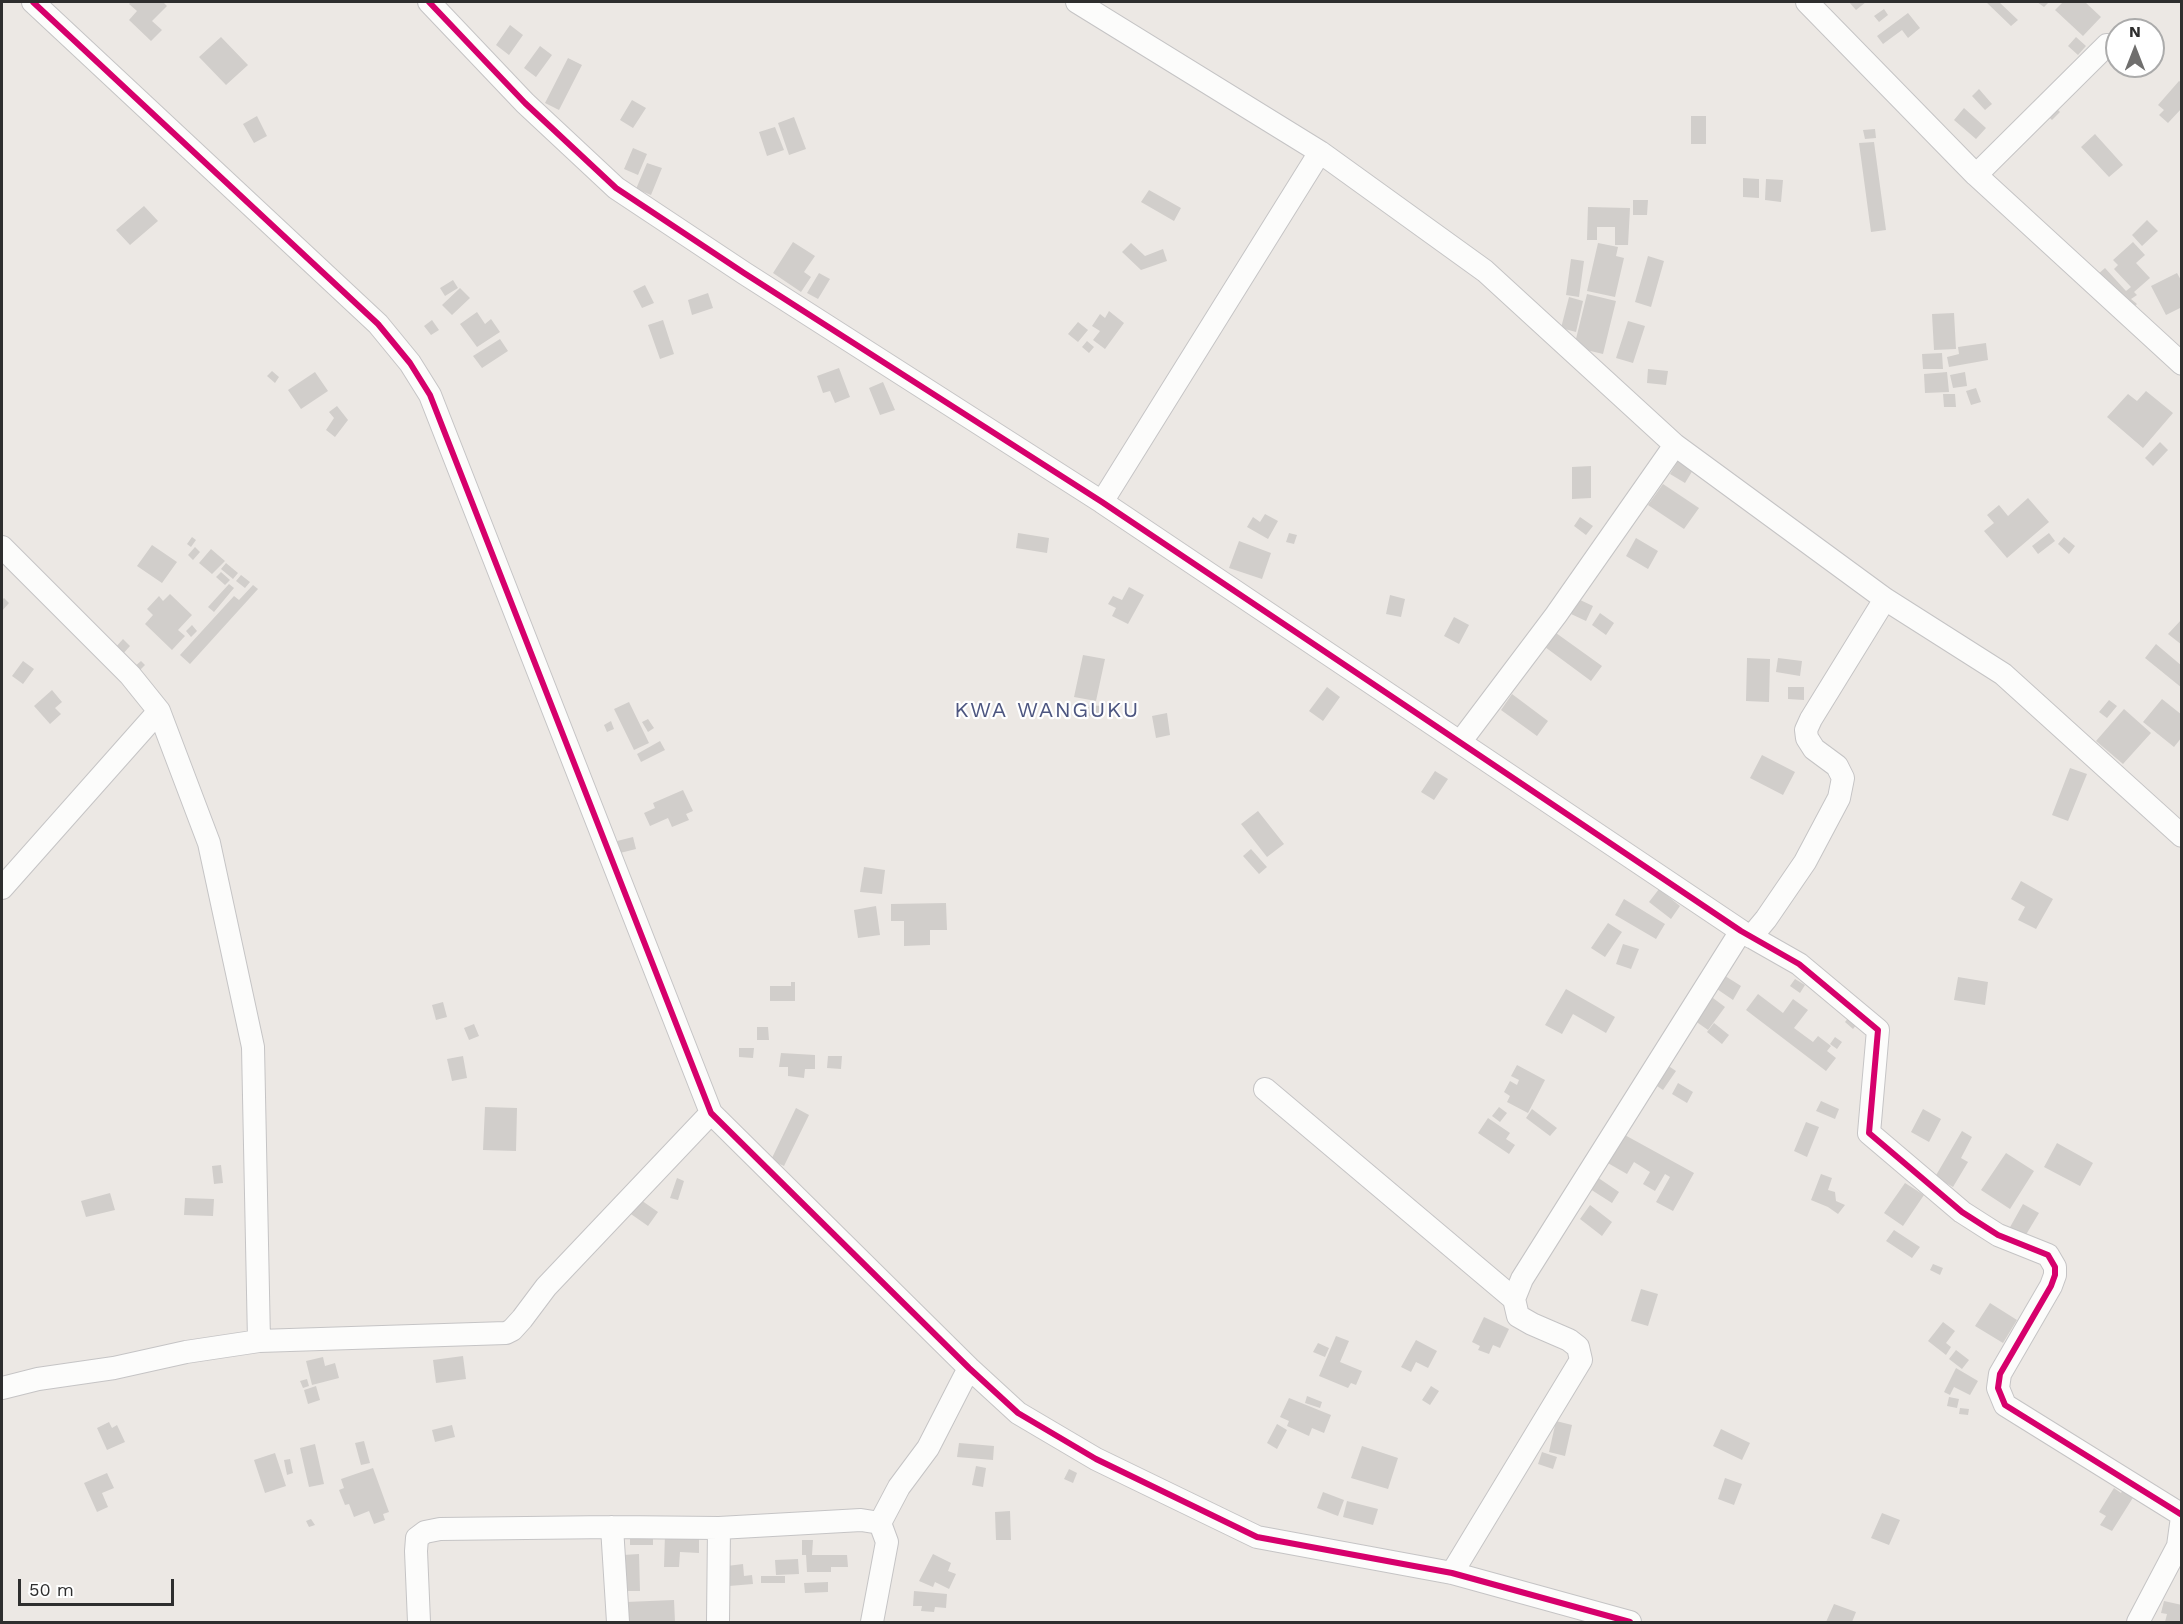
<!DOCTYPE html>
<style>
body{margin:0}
#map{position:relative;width:2183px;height:1624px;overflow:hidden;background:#ece8e4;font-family:"Work Sans",sans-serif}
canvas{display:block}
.frame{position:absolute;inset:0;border:3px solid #2e2e2e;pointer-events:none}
.north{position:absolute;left:2105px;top:18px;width:60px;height:60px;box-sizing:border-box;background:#fff;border:2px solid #ababab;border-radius:50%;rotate:0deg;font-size:16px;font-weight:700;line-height:24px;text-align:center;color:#2e2e2e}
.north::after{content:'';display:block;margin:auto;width:21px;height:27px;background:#706f6e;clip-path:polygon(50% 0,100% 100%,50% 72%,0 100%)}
.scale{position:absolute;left:18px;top:1579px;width:156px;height:27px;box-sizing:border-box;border:3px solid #2e2e2e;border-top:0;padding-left:8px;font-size:18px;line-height:21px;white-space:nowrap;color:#2e2e2e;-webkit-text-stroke:4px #fff;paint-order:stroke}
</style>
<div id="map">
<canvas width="2183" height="1624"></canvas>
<div class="frame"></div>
<div class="north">N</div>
<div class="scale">50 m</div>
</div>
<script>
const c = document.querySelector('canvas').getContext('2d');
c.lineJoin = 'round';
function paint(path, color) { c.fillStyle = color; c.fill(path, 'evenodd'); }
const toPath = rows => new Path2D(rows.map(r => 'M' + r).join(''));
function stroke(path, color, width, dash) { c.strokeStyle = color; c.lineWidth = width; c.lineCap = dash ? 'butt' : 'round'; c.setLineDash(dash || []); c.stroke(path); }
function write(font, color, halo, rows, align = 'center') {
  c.font = font + ' "Work Sans",sans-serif'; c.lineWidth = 4.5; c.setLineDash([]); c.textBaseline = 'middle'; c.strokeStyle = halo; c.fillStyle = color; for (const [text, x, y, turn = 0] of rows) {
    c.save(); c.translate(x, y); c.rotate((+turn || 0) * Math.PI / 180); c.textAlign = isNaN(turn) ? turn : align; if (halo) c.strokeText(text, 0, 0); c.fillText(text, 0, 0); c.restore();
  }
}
paint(toPath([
 [131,2,163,2,167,6,152,21,162,30,151,41,129,20,137,11,129,4],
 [1849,2,1866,2,1856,10],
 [1986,2,1999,2,2018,20,2011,26],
 [2037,2,2049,2,2044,7],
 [2063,2,2085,2,2101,17,2083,36,2055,10],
 [1884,9,1888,15,1879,22,1874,16],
 [1908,13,1920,28,1908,38,1902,30,1883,44,1877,36],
 [510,25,523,35,509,55,496,45],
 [221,37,248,65,226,85,199,57],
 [2076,37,2086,46,2078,55,2068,46],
 [540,46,552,55,536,77,524,68],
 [568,58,582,65,559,110,545,103],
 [2179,81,2182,83,2182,108,2168,123,2159,115,2164,110,2158,105],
 [1979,89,1992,104,1985,110,1972,96],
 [632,100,646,108,633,128,620,120],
 [2054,106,2060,112,2052,120,2046,114],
 [1964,108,1986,128,1976,139,1954,120],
 [257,116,267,136,254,143,243,124],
 [1691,116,1706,116,1706,144,1691,144],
 [794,117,806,149,789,155,778,123],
 [775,127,784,150,767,156,759,132],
 [1875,129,1876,138,1865,139,1863,130],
 [2095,134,2123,165,2109,177,2081,147],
 [1874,142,1886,230,1871,232,1859,143],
 [633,148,647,154,638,175,624,169],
 [647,163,662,168,651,195,636,189],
 [1743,178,1759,179,1759,198,1743,197],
 [1766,179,1783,180,1781,202,1765,200],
 [1149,190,1181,208,1174,221,1141,202],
 [1633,200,1648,200,1647,215,1633,215],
 [144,206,158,221,130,245,116,230],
 [1588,207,1630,208,1628,245,1615,245,1615,227,1597,227,1597,240,1587,240],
 [2147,220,2158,231,2142,246,2132,235],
 [793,242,815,256,804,272,811,277,801,292,773,273],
 [2133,242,2145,255,2136,263,2150,278,2134,292,2137,295,2131,299,2137,304,2132,309,2097,275,2105,268,2126,291,2131,287,2114,269,2118,265,2113,260],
 [1131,243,1145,256,1163,249,1167,261,1141,270,1122,252],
 [1598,243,1618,247,1616,256,1624,258,1615,297,1587,291],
 [1648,256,1664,261,1651,307,1635,302],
 [1571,259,1584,261,1579,297,1566,295],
 [819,273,830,279,818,299,807,293],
 [2177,273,2182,282,2182,307,2166,315,2151,286],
 [453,280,458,288,445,296,440,288],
 [645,285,654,303,642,308,633,291],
 [460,288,470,298,452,315,442,305],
 [708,293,713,308,692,315,688,300],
 [1587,294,1616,301,1603,354,1574,347],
 [1569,297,1583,301,1576,332,1561,328],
 [1109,311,1124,323,1105,349,1093,340,1100,331,1092,326,1100,314,1105,318],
 [477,312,485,324,491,319,500,332,477,347,460,324],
 [1954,313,1956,349,1934,350,1932,314],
 [432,320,439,330,431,335,424,326],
 [663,320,674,354,660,359,648,325],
 [1628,321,1645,326,1633,363,1616,358],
 [1078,322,1088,330,1078,342,1068,334],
 [500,339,508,351,482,368,473,356],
 [1087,341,1094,347,1089,353,1082,347],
 [1986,343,1988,360,1949,367,1947,357,1959,354,1958,347],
 [1942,353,1943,369,1923,369,1922,354],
 [839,368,850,397,835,403,830,391,823,393,817,376],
 [1648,369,1668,371,1666,385,1647,383],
 [272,371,279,377,275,383,267,376],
 [315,372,328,391,301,409,288,390],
 [1947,372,1949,392,1925,393,1924,374],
 [1965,372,1967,386,1953,388,1950,375],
 [883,382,895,410,880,415,869,388],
 [1976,388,1981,402,1971,405,1966,391],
 [2146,391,2173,413,2143,448,2107,417,2128,394,2137,401],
 [1943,394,1955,394,1956,407,1944,407],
 [337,406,348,420,335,437,326,430,334,418,329,412],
 [2160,442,2168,450,2153,466,2145,458],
 [1681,456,1696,465,1685,483,1670,474],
 [1591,466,1591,498,1572,499,1572,467],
 [1663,484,1699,508,1684,529,1648,505],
 [2028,498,2049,522,2007,558,1984,531,1994,523,1987,515,1999,505,2008,516],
 [1265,514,1278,521,1268,539,1247,527,1253,517,1260,522],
 [1580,517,1593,526,1586,535,1574,526],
 [1018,533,1049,538,1047,553,1016,548],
 [1289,533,1297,535,1294,544,1286,542],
 [2049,533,2055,541,2038,554,2032,546],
 [192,537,196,540,191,547,187,544],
 [2064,537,2075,546,2069,554,2058,544],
 [1636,538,1658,551,1648,569,1626,556],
 [1239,541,1271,553,1262,579,1229,568],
 [152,545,177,562,162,583,137,566],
 [195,547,200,552,193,560,188,555],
 [211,549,225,561,212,574,199,563],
 [226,563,238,573,233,579,221,569],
 [221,572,230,580,225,585,216,577],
 [241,575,250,582,245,588,236,581],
 [229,584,234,588,214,612,208,607],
 [253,585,258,589,190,664,180,655,234,596,239,600],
 [1129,587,1144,595,1128,624,1112,616,1116,608,1108,604,1113,596,1122,600],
 [170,594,192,615,178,630,185,636,172,650,145,624,153,615,147,609,159,596,163,601],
 [1390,595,1405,599,1401,617,1386,614],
 [4,598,9,603,2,611,2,600],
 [1578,599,1593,606,1586,621,1571,614],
 [1600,613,1614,623,1606,635,1592,625],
 [1454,617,1469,625,1459,644,1444,636],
 [2182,619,2182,645,2168,634],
 [192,625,197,631,191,637,186,631],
 [1556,633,1602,666,1591,681,1545,647],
 [123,639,130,646,122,655,115,648],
 [2156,644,2182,666,2182,688,2145,658],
 [1083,655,1105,659,1096,701,1074,697],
 [1747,658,1770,659,1769,702,1746,701],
 [1778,658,1802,661,1800,676,1776,672],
 [23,661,34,669,23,684,12,676],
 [141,661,145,665,138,672,134,667],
 [1327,687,1340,697,1323,721,1309,711],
 [1788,687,1804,687,1804,700,1788,699],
 [52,690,62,702,55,708,61,714,50,724,34,706],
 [1512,694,1548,721,1537,736,1501,710],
 [2162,699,2182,715,2182,737,2174,747,2143,722],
 [2109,700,2117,706,2107,718,2099,712],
 [629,702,649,743,634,750,614,709],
 [1087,705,1102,706,1101,717,1086,716],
 [2124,709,2151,733,2123,764,2096,741],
 [1167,713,1170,735,1156,738,1152,716],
 [648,719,654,728,648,732,642,722],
 [611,721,614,729,607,732,604,725],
 [660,741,665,750,641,762,637,754],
 [1762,755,1795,772,1783,795,1750,778],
 [2070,768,2087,774,2068,821,2052,815],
 [1435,771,1448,779,1434,800,1421,792],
 [683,790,693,811,686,814,689,820,672,827,668,818,650,826,644,813,655,808,653,803],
 [1258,811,1284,844,1267,857,1241,824],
 [633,837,636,849,620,853,617,841],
 [1251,849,1267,867,1259,874,1243,856],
 [864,867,885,870,882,894,860,892],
 [2021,881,2053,899,2036,929,2018,920,2025,907,2011,899],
 [1659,889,1680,906,1671,919,1649,902],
 [1624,899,1665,924,1656,939,1615,915],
 [946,903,947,930,930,930,930,945,904,946,904,921,891,921,891,904],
 [876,906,880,935,858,938,854,910],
 [1608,923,1622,932,1605,957,1591,948],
 [1623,944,1639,949,1631,969,1616,964],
 [1722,974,1741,986,1733,1000,1714,987],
 [1958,977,1988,982,1985,1005,1954,1000],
 [1795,979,1805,985,1800,993,1790,986],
 [791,982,795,982,795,1001,770,1001,770,986,791,986],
 [1566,989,1615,1017,1606,1033,1573,1014,1562,1034,1545,1025],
 [1758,994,1783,1013,1793,999,1808,1010,1794,1028,1813,1042,1818,1036,1831,1046,1827,1051,1836,1058,1826,1071,1746,1010],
 [1709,995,1725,1007,1708,1030,1691,1018],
 [443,1002,447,1017,436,1020,432,1005],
 [1849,1017,1857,1024,1853,1029,1845,1022],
 [1714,1023,1729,1035,1722,1044,1707,1032],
 [474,1024,479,1036,469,1040,464,1028],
 [757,1027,768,1027,769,1040,757,1040],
 [1835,1037,1842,1042,1837,1049,1830,1044],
 [739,1048,754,1048,753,1058,739,1057],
 [781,1053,815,1055,815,1069,805,1069,804,1078,788,1076,788,1067,779,1067],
 [463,1056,467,1078,452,1081,447,1059],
 [828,1056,842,1056,841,1069,827,1068],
 [1664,1063,1676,1071,1663,1090,1651,1082],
 [1517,1065,1545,1080,1528,1113,1507,1102,1510,1096,1504,1092,1510,1081,1517,1085,1519,1080,1511,1076],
 [1678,1083,1693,1092,1687,1103,1672,1094],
 [1821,1101,1839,1109,1835,1119,1816,1111],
 [485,1107,517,1108,516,1151,483,1150],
 [1499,1107,1507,1113,1500,1122,1492,1116],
 [796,1108,809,1115,784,1166,771,1160],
 [1532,1109,1557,1128,1550,1136,1526,1118],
 [1923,1109,1941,1119,1929,1142,1911,1132],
 [1488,1118,1510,1133,1506,1139,1515,1145,1509,1154,1478,1133],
 [1806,1122,1819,1127,1807,1157,1794,1151],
 [1962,1131,1972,1137,1961,1158,1968,1162,1953,1187,1935,1177],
 [1623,1134,1694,1173,1673,1211,1656,1202,1670,1177,1665,1174,1655,1191,1643,1184,1650,1172,1634,1162,1627,1174,1606,1162],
 [2057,1143,2093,1163,2080,1186,2044,1167],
 [2006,1153,2034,1171,2010,1209,1981,1190],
 [221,1165,223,1183,214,1184,212,1166],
 [1821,1174,1832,1178,1828,1190,1835,1192,1836,1201,1845,1205,1838,1214,1828,1207,1811,1200],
 [1597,1177,1619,1192,1612,1203,1590,1189],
 [677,1178,684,1181,678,1200,670,1198],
 [1905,1183,1924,1195,1903,1226,1884,1213],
 [110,1193,115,1210,86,1217,81,1201],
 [185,1198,214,1199,213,1216,184,1215],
 [638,1198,658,1212,648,1226,628,1212],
 [2023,1204,2039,1213,2024,1238,2009,1229],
 [1590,1205,1612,1222,1602,1236,1580,1219],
 [1894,1230,1920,1247,1912,1258,1886,1241],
 [1933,1264,1943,1268,1940,1275,1930,1270],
 [1641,1289,1658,1294,1648,1326,1631,1321],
 [1990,1303,2017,1320,2003,1343,1975,1326],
 [1484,1317,1509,1329,1500,1348,1493,1345,1489,1354,1478,1350,1480,1346,1472,1342],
 [1943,1322,1955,1331,1946,1343,1951,1347,1946,1355,1928,1341],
 [1336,1336,1349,1341,1340,1362,1362,1371,1356,1385,1351,1383,1348,1388,1319,1376],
 [1416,1340,1437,1351,1428,1368,1416,1362,1411,1372,1401,1367],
 [1318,1343,1329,1348,1325,1357,1313,1352],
 [1956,1350,1969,1360,1962,1369,1949,1359],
 [463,1356,466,1379,436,1383,433,1360],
 [323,1357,325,1366,335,1363,339,1378,312,1385,306,1361],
 [1956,1368,1978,1381,1970,1395,1954,1387,1950,1395,1944,1392],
 [307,1379,309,1386,303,1388,300,1381],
 [316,1386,320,1400,308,1404,304,1390],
 [1431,1386,1439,1391,1430,1405,1422,1400],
 [1307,1396,1322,1402,1320,1408,1305,1403],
 [1949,1397,1959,1399,1957,1408,1947,1406],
 [1289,1398,1331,1415,1324,1433,1312,1428,1309,1436,1287,1426,1289,1421,1280,1417],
 [1960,1408,1969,1409,1968,1415,1959,1414],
 [1556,1421,1572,1425,1565,1456,1549,1452],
 [109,1422,112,1428,117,1425,125,1442,107,1450,97,1428],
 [1277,1424,1287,1430,1277,1449,1267,1443],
 [452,1425,455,1437,435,1442,432,1430],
 [1721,1429,1750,1443,1742,1460,1713,1446],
 [364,1441,370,1463,361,1465,355,1443],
 [959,1443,994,1446,993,1460,957,1457],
 [315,1444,324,1484,309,1487,300,1448],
 [1362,1446,1398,1458,1388,1489,1351,1478],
 [1542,1452,1557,1457,1553,1469,1538,1464],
 [275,1453,286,1486,265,1493,254,1460],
 [290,1459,293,1473,287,1475,284,1460],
 [976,1466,986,1468,983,1487,972,1485],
 [373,1468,389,1512,383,1514,385,1520,374,1524,369,1511,354,1517,349,1504,345,1505,339,1490,344,1488,341,1479],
 [1069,1469,1077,1473,1073,1483,1064,1479],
 [107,1473,114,1488,102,1493,108,1507,97,1512,84,1483],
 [1725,1478,1742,1484,1734,1505,1718,1499],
 [2114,1488,2121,1493,2123,1490,2134,1496,2112,1531,2100,1525,2106,1516,2099,1512],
 [1323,1492,1344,1500,1338,1516,1317,1508],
 [1347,1501,1378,1509,1373,1525,1343,1517],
 [1010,1511,1011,1540,996,1540,995,1512],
 [1882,1513,1900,1520,1889,1545,1871,1538],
 [311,1519,315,1525,309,1527,306,1521],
 [630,1534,653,1534,653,1545,630,1545],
 [665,1534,699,1536,699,1553,680,1552,679,1567,664,1567],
 [802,1540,813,1540,812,1555,847,1555,848,1567,831,1567,831,1572,807,1572,806,1555,802,1555],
 [639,1554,640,1591,623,1591,623,1555],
 [933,1554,951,1563,948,1571,956,1574,949,1589,935,1582,933,1587,919,1581],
 [798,1559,799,1574,776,1575,775,1560],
 [743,1564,744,1576,752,1575,753,1584,729,1586,727,1566],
 [761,1576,785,1576,785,1583,761,1583],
 [828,1582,828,1592,805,1593,804,1583],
 [914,1591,947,1594,946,1608,935,1607,934,1612,921,1611,922,1606,913,1606],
 [674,1600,675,1622,627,1622,626,1602],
 [2164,1601,2182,1605,2182,1622,2165,1622,2167,1614,2161,1613],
 [1834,1604,1856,1612,1852,1622,1826,1622]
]), '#d1cecb');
const street = toPath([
 [33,2,378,324,410,363,430,395,711,1113,969,1368,1018,1413,1096,1459,1257,1537,1452,1573,1630,1622],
 [429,2,525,103,616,188,744,273,1102,502,1741,931,1799,964,1878,1030,1869,1133,1962,1212,1998,1235,2048,1255,2055,1267,2055,1275,2051,1286,2000,1374,1998,1388,2005,1405,2182,1515],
 [1077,2,1320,152,1485,271,1675,445,1885,599,2003,674,2182,836],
 [1807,2,1976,175,2182,364],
 [1976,175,2107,45],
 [1102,502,1320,152],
 [2,547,130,675,159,711,209,843,253,1047,259,1341],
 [1461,741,1556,615,1675,445],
 [2,888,159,711],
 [1751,937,1766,919,1805,862,1839,798,1843,778,1837,766,1814,749,1807,738,1806,730,1811,719,1885,599],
 [1265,1089,1514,1299],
 [2,1388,38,1379,114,1368,186,1352,259,1341,506,1333,512,1330,522,1319,546,1287,711,1113],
 [880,1523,899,1487,928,1448,969,1368],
 [612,1527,618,1622],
 [1452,1573,1581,1360,1578,1347,1569,1340,1532,1324,1518,1316,1514,1299,1522,1279,1741,931],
 [419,1622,416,1551,417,1538,425,1532,440,1529,612,1527,719,1528,861,1520,880,1523,887,1542,872,1622],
 [718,1622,719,1528],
 [2138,1622,2178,1546,2182,1517]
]);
stroke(street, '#c5c4c5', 24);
stroke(street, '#fcfcfb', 22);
stroke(toPath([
 [33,2,378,324,410,363,430,395,711,1113,969,1368,1018,1413,1096,1459,1257,1537,1452,1573,1630,1622],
 [429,2,525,103,616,188,744,273,1102,502,1741,931,1799,964,1878,1030,1869,1133,1962,1212,1998,1235,2048,1255,2055,1267,2055,1275,2051,1286,2000,1374,1998,1388,2005,1405,2182,1515]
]), '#d6006c', 6);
c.letterSpacing = '1.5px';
write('22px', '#4d5680', '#fff', [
 ["KWA WANGUKU",1047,711]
]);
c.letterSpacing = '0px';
</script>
